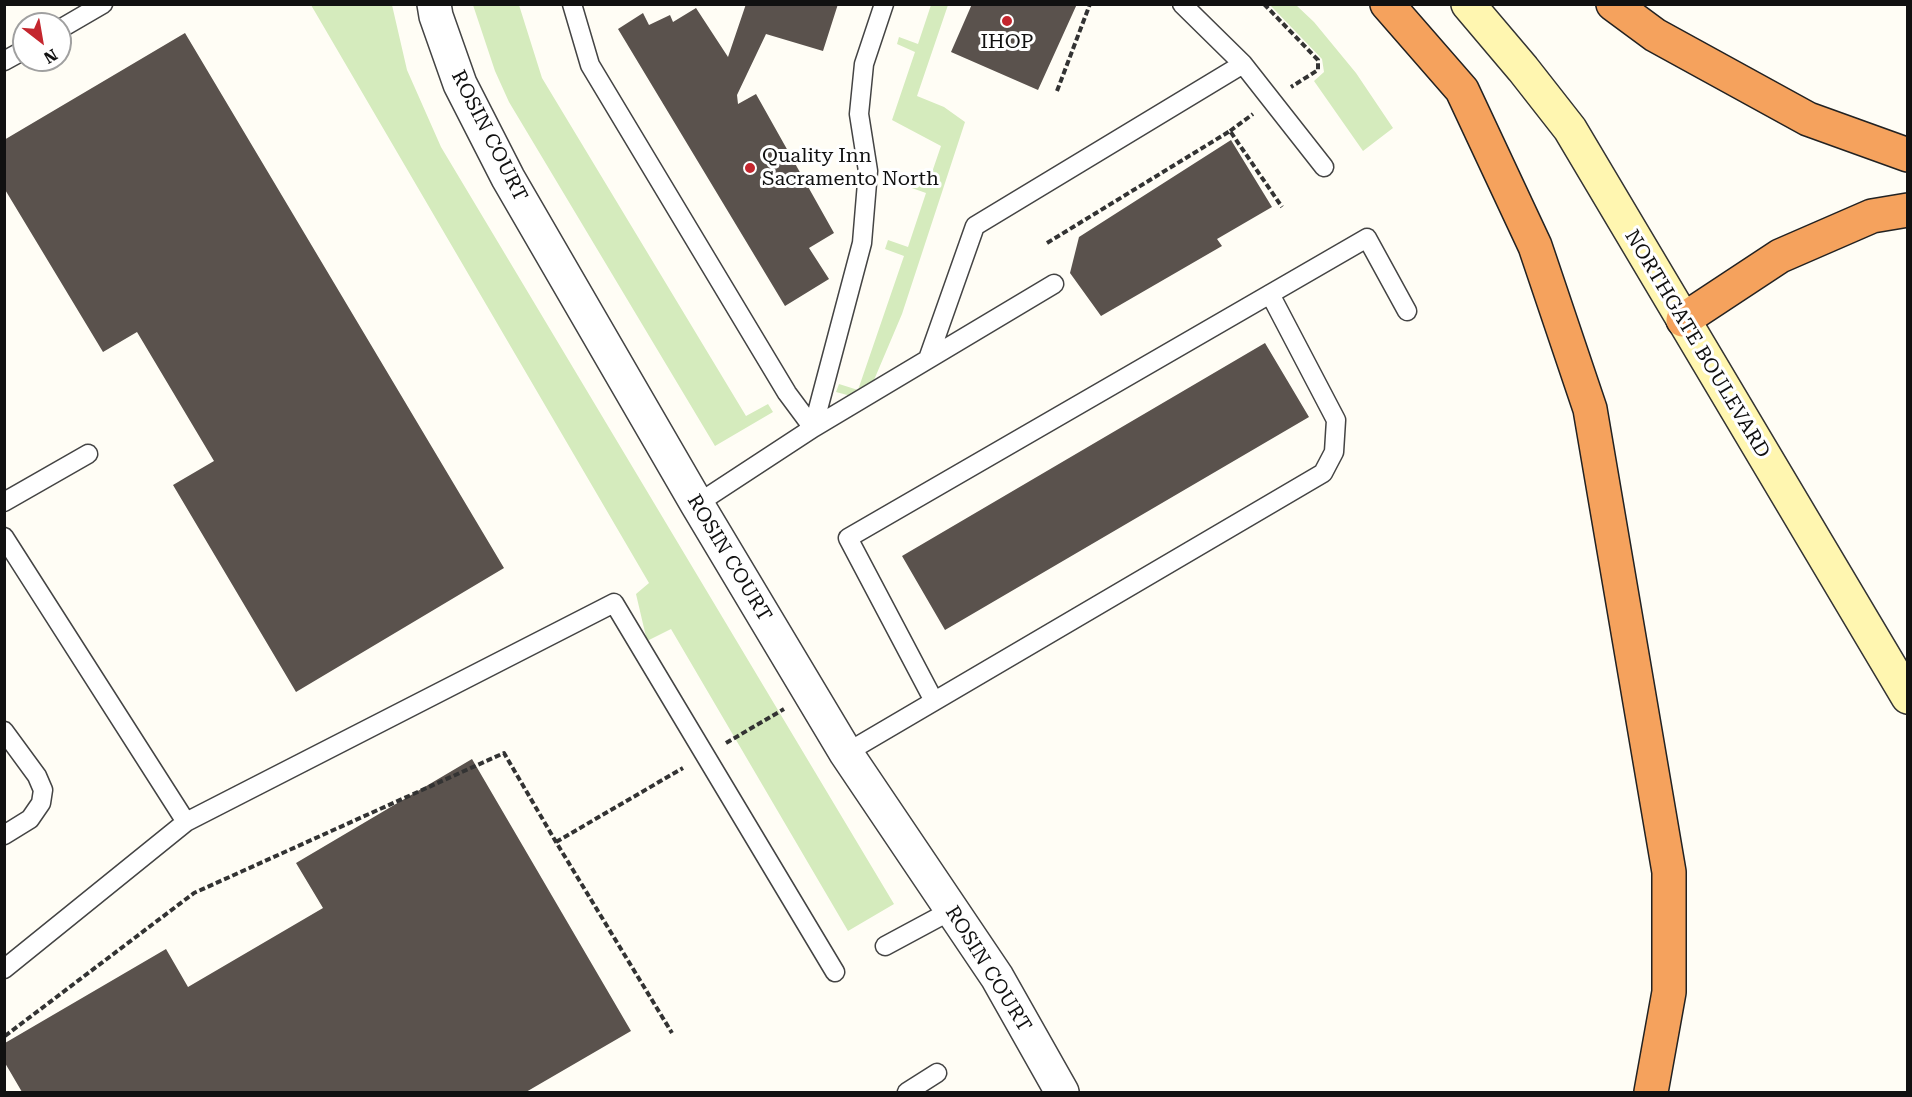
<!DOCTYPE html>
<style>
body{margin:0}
#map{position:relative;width:1912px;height:1097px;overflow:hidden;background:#fffdf5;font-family:"Roboto Serif",serif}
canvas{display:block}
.frame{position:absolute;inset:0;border:6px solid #111;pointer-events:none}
.north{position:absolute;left:12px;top:12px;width:60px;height:60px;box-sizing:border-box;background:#fff;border:2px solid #a0a0a0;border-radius:50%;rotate:149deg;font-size:16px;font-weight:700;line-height:24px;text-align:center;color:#111}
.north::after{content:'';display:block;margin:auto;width:21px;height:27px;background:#c4262e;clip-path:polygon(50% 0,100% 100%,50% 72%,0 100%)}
</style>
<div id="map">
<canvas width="1912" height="1097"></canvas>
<div class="frame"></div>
<div class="north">N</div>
</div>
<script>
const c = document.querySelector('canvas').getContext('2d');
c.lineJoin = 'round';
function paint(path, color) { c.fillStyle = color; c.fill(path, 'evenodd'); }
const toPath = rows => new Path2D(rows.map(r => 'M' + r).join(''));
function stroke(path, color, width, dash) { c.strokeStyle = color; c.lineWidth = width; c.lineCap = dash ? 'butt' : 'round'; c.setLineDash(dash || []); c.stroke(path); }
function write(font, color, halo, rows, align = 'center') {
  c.font = font + ' "Roboto Serif",serif'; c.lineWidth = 6; c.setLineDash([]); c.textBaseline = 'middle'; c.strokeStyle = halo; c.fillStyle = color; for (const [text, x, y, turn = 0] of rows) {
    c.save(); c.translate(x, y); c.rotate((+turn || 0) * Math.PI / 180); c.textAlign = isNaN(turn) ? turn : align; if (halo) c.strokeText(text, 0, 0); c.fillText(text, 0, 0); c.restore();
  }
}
paint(toPath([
 [311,5,392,5,407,70,441,147,894,904,848,931,671,629,647,641,636,594,649,583],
 [473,5,519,5,542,78,746,416,768,404,773,412,715,446,509,102,495,71],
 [931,5,948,5,917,96,944,107,965,122,902,314,874,380,851,396,836,392,839,384,858,390,904,256,885,249,888,240,908,247,926,193,906,186,909,178,928,184,941,146,892,120,915,52,897,44,899,37,918,44],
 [1270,5,1296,5,1314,22,1356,73,1393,128,1363,151,1314,81,1324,72,1322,59]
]), '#d5ebbd');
paint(toPath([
 [746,4,838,4,823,51,766,34,737,95,738,104,756,94,834,233,809,248,829,279,785,306,618,29,643,13,649,25,670,15,673,22,696,8,728,57],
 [972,4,1077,4,1038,90,951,52],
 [185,33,504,568,296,692,173,485,214,461,137,332,103,352,4,188,4,140],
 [1231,140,1272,207,1217,239,1222,246,1101,316,1070,273,1079,237],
 [1265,343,1309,417,945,630,902,556],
 [472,759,631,1031,526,1092,22,1092,5,1063,5,1043,166,949,188,987,323,908,296,863]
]), '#5a524d');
const lane = toPath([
 [572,4,590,65,787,393,813,428,862,243,868,171,859,114,864,64,884,4],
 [1182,4,1243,64,1324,167],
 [60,29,103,4],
 [4,61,24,50],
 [928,359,975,226,1243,64],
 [4,502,88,454],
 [697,504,813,428,1054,284],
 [4,537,186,822],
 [934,701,848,538,1367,238,1407,311],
 [4,731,37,776,43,790,41,803,30,819,4,835],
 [846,753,1323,473,1334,452,1336,420,1270,294],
 [885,946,952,910],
 [4,969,186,822,614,603,835,972],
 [907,1092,937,1073]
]);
const street = toPath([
 [434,4,436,16,460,84,508,178,697,504,846,753,997,977,1062,1092]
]);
const secondary = toPath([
 [1468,4,1523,69,1570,129,1908,697]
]);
const highway = toPath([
 [1387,4,1462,90,1535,246,1590,409,1669,872,1669,992,1651,1092],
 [1613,4,1655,35,1808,119,1908,155],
 [1683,320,1780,256,1872,216,1908,210]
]);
stroke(lane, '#444', 21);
stroke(street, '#444', 36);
stroke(secondary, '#333', 36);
stroke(highway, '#222', 36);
stroke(toPath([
 [1264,4,1318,60,1318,70,1291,87],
 [1057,91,1090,4],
 [1230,131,1253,114],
 [1047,243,1230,131,1282,207],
 [726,743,784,709],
 [556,842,683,768],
 [5,1036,194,893,504,753,556,842,672,1033]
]), '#333', 4, [6, 3]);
stroke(lane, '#fff', 18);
stroke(street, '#fff', 33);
stroke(secondary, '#fff6b0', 33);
stroke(highway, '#f5a25d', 33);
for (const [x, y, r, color] of [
 [1007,21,6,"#c4262e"],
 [750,168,6,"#c4262e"]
]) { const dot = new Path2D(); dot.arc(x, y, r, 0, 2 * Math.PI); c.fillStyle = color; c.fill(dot); stroke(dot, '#fff', 2); }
write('20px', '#111', '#fff', [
 ["IHOP",1007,42],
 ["Quality Inn",762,156,"left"],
 ["Sacramento North",762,179,"left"]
]);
write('20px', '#111', '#fff', [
 ["ROSIN COURT",489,136,63],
 ["NORTHGATE BOULEVARD",1697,344,59],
 ["ROSIN COURT",729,558,59],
 ["ROSIN COURT",988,969,58]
]);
</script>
